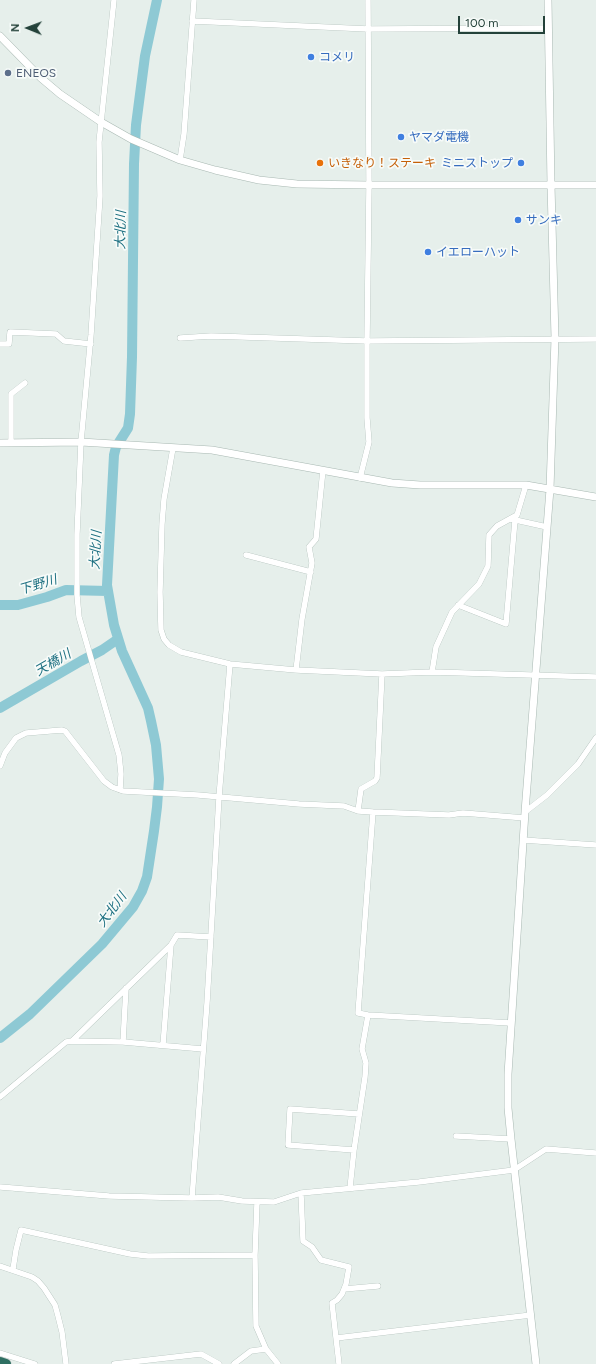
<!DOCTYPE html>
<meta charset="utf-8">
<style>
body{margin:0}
#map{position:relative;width:596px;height:1364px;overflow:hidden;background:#e6efeb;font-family:Figtree,sans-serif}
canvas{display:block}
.north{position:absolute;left:8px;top:8px;width:40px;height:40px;-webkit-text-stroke:3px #f7fbf9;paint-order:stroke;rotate:271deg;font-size:11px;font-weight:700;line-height:16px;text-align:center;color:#24423a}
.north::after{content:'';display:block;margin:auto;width:14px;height:18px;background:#24423a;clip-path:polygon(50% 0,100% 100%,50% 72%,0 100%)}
.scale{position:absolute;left:458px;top:16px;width:87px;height:18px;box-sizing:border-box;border:2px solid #24423a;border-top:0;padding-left:5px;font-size:12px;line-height:14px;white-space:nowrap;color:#24423a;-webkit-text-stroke:3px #f7fbf9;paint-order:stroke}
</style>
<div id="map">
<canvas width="596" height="1364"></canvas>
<div class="north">N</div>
<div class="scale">100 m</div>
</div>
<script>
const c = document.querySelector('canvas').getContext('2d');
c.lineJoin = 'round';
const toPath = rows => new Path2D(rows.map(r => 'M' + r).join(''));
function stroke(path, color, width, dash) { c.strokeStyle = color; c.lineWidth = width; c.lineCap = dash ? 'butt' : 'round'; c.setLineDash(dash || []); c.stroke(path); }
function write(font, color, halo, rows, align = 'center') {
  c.font = font + ' Figtree,"Noto Sans JP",sans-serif'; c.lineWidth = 3.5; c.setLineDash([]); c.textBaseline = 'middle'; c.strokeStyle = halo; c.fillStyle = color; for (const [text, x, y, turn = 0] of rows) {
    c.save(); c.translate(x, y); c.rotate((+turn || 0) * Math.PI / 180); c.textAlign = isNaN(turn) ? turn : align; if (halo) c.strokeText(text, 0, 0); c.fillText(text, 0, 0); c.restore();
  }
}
stroke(toPath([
 [0,605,18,605,47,597,66,590,108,591],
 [0,708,81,661,102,650,118,639],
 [0,1038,30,1014,102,944,133,907,142,891,147,877,154,831,157,807,159,779,156,745,151,721,148,708,122,651,114,625,107,585,114,455,116,447,128,428,130,414,132,357,134,164,136,125,145,56,157,0]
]), '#8ec9d4', 10);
const minor = toPath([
 [114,0,99,142,100,196,91,335,81,442,77,534,77,595,79,617,119,755,121,774,120,790],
 [192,21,368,29,548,28],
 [180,160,184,134,194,0],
 [180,338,211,336,367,341,596,339],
 [0,344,9,344,10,332,56,334,64,341,91,344],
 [11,443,11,394,25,383],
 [173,448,164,499,162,524,160,592,161,630,164,639,169,645,181,652,230,664,296,670,382,674,432,672,596,677],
 [360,478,369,442,367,418,367,341,369,185,368,0],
 [511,519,547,527],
 [246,555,311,572],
 [458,605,506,624,515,520],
 [296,670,302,619,312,563,309,547,316,539,323,470],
 [432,672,436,647,452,612,479,584,488,566,489,535,497,526,517,515,526,485],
 [0,766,5,753,16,738,26,733,62,730,65,731,104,781,112,787,123,791,198,795,299,804,344,806,358,811,373,812,449,815,463,813,525,818],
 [358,811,361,789,375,781,377,778,382,674],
 [373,812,358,1013,368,1015,511,1023],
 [525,812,547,795,578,764,596,738],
 [523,840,596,845],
 [72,1041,171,945,177,935,211,937],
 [123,1042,126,988],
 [163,1045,171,945],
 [0,1097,66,1042,72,1041,123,1042,203,1049],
 [456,1136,511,1139],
 [354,1150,288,1145,290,1109,359,1114],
 [0,1187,109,1196,192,1198,218,1197,242,1201,274,1202,301,1193,419,1182,514,1170,546,1149,596,1153],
 [350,1188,354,1150,365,1077,366,1063,362,1049,368,1015],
 [301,1193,303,1241,312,1247,321,1260,349,1267,346,1284,342,1294,337,1300,332,1303,339,1364],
 [192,1198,207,1003,219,797,230,664],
 [257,1202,255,1255,256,1326,266,1349,278,1364],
 [0,1266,32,1277,38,1281,44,1288,55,1305,58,1316,62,1332,66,1364],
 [13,1269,16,1250,21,1230,130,1254,148,1256,255,1255],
 [344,1289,378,1286],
 [336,1338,531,1315],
 [0,1353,35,1364],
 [114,1364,201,1354,219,1364],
 [234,1364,251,1351,266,1349]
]);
const tertiary = toPath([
 [0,36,41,78,60,94,101,122,131,139,180,160,215,170,259,180,297,184,369,185,596,185],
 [0,443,81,442,212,450,392,483,420,485,526,485,596,497],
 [536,1364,511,1139,508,1108,508,1074,525,812,550,489,555,338,551,185,548,0]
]);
const motorway = toPath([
 [0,1362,6,1364]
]);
stroke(minor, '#a8b8b2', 6);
stroke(tertiary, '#a8b8b2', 8);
stroke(motorway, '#c2cac8', 11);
stroke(minor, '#fff', 5.5);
stroke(tertiary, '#fff', 7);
stroke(motorway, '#2f6f62', 10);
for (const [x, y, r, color] of [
 [311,57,4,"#3f7fe0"],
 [8,73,4,"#5c6f8a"],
 [401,137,4,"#3f7fe0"],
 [320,163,4,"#e8710a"],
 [521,163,4,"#3f7fe0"],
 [518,220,4,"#3f7fe0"],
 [428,252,4,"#3f7fe0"]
]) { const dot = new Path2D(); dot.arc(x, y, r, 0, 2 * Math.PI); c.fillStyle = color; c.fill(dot); stroke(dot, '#f7fbf9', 1.5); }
write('12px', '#366cbe', '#f7fbf9', [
 ["コメリ",319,57],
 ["ヤマダ電機",409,137],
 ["ミニストップ",513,163,"right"],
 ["サンキ",526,220],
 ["イエローハット",436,252]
], 'left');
write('12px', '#4e5e75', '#f7fbf9', [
 ["ENEOS",16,73]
], 'left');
write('12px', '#c56008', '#f7fbf9', [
 ["いきなり！ステーキ",328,163]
], 'left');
write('italic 13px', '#1c6f80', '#f7fbf9', [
 ["大北川",121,230,-89],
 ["大北川",96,550,-87],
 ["下野川",38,585,-17],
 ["天橋川",53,663,-30],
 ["大北川",112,910,-53]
]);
</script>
